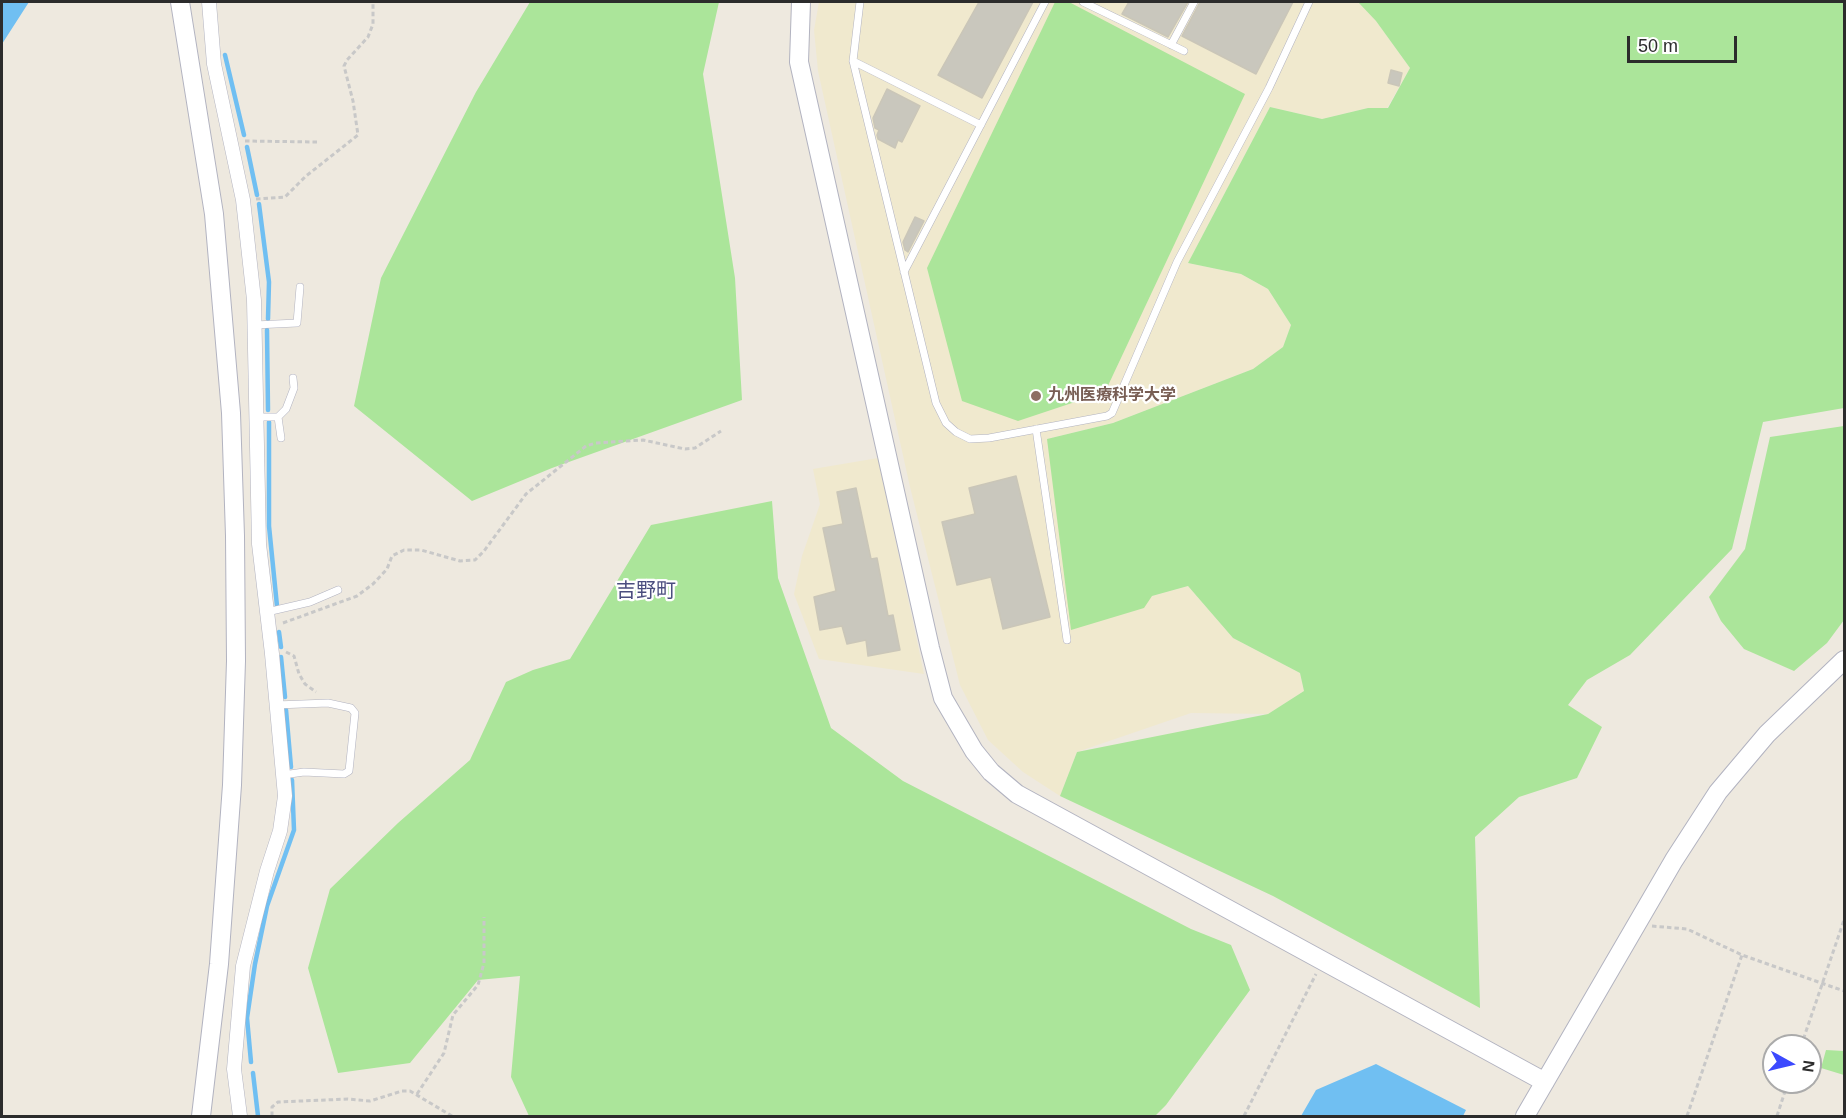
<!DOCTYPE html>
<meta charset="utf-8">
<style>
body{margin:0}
#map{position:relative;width:1846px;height:1118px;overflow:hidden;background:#eee9df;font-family:Helvetica,sans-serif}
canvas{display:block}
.frame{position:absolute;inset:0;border:3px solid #2c2c2c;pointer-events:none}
.north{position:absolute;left:1762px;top:1034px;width:60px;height:60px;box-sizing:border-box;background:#fff;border:2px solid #ababab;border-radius:50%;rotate:98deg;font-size:16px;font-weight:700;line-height:24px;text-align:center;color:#2c2c2c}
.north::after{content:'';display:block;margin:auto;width:21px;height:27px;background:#3c49fe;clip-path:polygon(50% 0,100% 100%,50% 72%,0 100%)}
.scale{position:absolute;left:1627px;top:36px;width:110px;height:27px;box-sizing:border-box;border:3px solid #2c2c2c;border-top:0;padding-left:8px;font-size:18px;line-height:21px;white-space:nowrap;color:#2c2c2c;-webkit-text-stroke:4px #fff;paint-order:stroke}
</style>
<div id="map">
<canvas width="1846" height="1118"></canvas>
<div class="frame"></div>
<div class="north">N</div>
<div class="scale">50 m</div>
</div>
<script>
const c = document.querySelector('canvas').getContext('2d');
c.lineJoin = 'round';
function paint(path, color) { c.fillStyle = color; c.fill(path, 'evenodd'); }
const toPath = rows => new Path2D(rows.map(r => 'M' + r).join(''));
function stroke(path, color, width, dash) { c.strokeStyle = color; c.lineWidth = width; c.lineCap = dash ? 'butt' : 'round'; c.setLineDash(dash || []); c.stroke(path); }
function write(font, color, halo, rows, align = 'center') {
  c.font = font + ' Helvetica,"Noto Sans JP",sans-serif'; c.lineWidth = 4.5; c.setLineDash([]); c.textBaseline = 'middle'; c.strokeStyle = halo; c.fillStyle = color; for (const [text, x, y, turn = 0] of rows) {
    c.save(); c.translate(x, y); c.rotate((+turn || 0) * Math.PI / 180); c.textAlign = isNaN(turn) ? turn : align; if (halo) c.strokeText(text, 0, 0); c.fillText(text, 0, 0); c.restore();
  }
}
paint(toPath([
 [819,2,1358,2,1376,21,1410,68,1387,108,1368,108,1322,119,1270,107,1188,263,1241,274,1268,289,1291,325,1283,347,1253,369,1113,423,1047,439,1152,596,1188,586,1233,638,1300,673,1304,691,1268,714,1191,713,1077,752,1060,796,1023,772,988,740,960,685,910,487,818,71,814,30],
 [878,458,924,674,819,659,794,594,802,556,820,504,813,469]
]), '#f0e9ce');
paint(toPath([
 [530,2,719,2,703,74,735,278,742,400,552,468,472,501,354,406,381,278,476,92],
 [1055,2,1069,2,1245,94,1105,392,1018,421,962,401,927,268],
 [1358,2,1844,2,1844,408,1763,422,1732,549,1630,655,1587,680,1568,705,1602,727,1577,778,1519,797,1475,837,1480,1008,1273,896,1060,796,1077,752,1268,714,1304,691,1300,673,1233,638,1188,586,1152,596,1144,608,1071,630,1047,439,1113,423,1253,369,1283,347,1291,325,1268,289,1241,274,1188,263,1270,107,1322,119,1368,108,1388,108,1410,68,1376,21],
 [1844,426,1844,620,1827,643,1794,671,1744,649,1721,621,1709,597,1745,549,1770,437],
 [772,501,778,578,831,728,903,781,1191,929,1231,945,1250,990,1166,1105,1155,1116,529,1116,511,1077,520,976,478,980,410,1063,338,1073,308,968,330,889,398,823,470,760,506,682,533,670,570,659,651,525],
 [1826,1050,1844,1051,1844,1075,1821,1068]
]), '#abe59a');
paint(toPath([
 [2,2,29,2,2,44],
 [1376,1064,1466,1110,1463,1116,1301,1116,1316,1090]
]), '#70bff2');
stroke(toPath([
 [225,55,244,135],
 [247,147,257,195],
 [259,204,269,282,268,319],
 [267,330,268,410],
 [269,422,269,526,277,606],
 [279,632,281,647],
 [281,657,285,697],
 [286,710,291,767],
 [251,1062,247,1018,255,964,267,906,294,830,292,780],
 [253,1073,258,1116]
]), '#70bff2', 4.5);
const building = toPath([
 [979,2,1033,2,982,98,938,75,979,2],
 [1129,2,1188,2,1168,37,1122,14,1129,2],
 [1200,2,1293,2,1256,74,1182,36,1200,2],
 [1391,70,1402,73,1399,86,1388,83,1391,70],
 [887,89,920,106,902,142,898,140,895,148,878,139,877,135,879,130,875,128,873,118,887,89],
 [915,217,924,221,908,252,905,250,903,242,915,217],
 [1016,476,1050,617,1003,629,991,577,957,585,942,522,975,514,969,488,1016,476],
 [856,488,871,559,877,558,888,616,893,615,900,650,868,656,866,640,847,644,842,626,820,630,814,597,836,591,823,528,843,524,837,492,856,488]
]);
paint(building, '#c9c7bd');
stroke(building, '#cac6b8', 1.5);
const lane = toPath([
 [860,2,853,61,936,403,946,423,956,432,970,439,989,438,1107,416,1112,413,1177,262,1269,88,1309,2],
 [1083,2,1184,51],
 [1171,45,1194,2],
 [853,61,981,125],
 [904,272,1045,2],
 [255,325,297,323,300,287],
 [257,417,278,417,286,409,294,388,293,378],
 [278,417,281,438],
 [1036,429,1067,640],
 [267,612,310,602,338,590],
 [276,705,328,703,351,708,355,713,349,771,344,774,304,772,283,775]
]);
const street = toPath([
 [209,2,214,64,243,200,254,300,259,544,272,654,285,796,280,831,267,871,243,966,234,1069,240,1116]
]);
const secondary = toPath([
 [180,2,214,214,231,413,235,536,236,661,232,785,219,964,201,1116],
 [801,2,799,62,930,648,943,698,974,751,991,772,1017,794,1545,1082],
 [1525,1116,1674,860,1718,792,1767,734,1844,660]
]);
stroke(lane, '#b2b3c0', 8);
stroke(street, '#b2b3c0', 15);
stroke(secondary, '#b2b3c0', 20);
stroke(toPath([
 [245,141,317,142],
 [256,199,285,197,306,176,358,135,353,101,344,66,347,60,368,37,373,24,373,2],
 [283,623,357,596,373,584,387,569,392,556,404,550,421,550,460,561,475,560,484,551,526,494,586,446,596,443,643,440,685,449,695,448,721,431],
 [286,652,294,656,299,674,305,684,316,692],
 [1652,926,1687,929,1742,955,1844,991],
 [1801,1046,1844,920],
 [417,1094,444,1053,453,1015,478,985,484,963,484,917],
 [272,1116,272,1107,278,1102,348,1099,370,1101,402,1091,410,1091,452,1116],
 [1244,1116,1316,974],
 [1687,1116,1742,955],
 [1777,1116,1788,1082]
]), '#c8c8c8', 3, [4.5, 3]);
stroke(lane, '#fff', 7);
stroke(street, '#fff', 14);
stroke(secondary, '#fff', 18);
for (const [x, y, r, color] of [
 [1036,396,6,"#8d6e63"]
]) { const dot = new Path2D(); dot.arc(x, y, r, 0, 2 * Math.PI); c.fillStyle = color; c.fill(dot); stroke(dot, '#fff', 2); }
write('bold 16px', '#785e54', '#fff', [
 ["九州医療科学大学",1048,396]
], 'left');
write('20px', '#4b4e7f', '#fff', [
 ["吉野町",646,591]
]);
</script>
